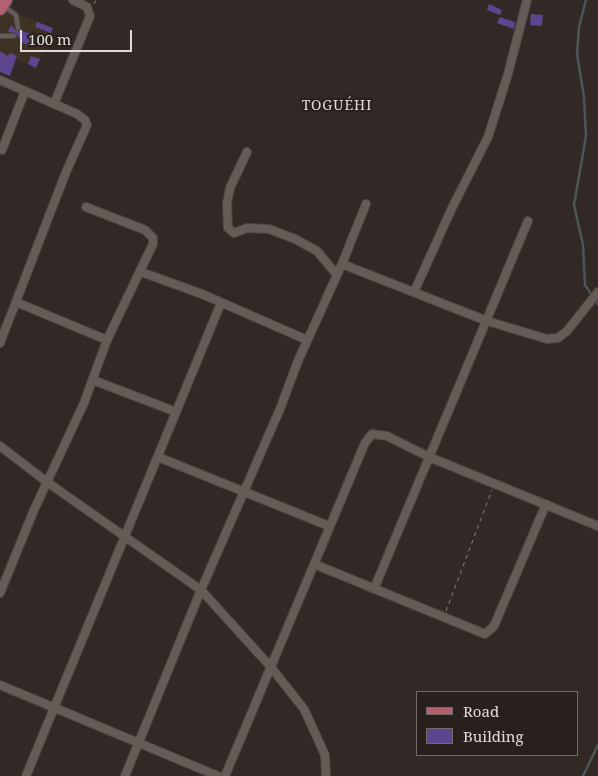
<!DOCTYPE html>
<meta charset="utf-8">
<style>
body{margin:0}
#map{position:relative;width:598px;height:776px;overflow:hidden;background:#322926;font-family:"Noto Serif",serif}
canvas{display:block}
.legend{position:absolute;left:416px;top:691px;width:162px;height:65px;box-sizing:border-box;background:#28201c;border:1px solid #726b67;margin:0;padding:6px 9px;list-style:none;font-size:15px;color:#e1dbd8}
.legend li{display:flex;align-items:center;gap:10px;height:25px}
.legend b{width:25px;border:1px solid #726b67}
.scale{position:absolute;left:20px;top:30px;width:112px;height:22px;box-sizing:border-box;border:2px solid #e1dbd8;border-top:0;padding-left:6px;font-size:15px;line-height:18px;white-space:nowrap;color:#e1dbd8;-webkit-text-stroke:4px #28201c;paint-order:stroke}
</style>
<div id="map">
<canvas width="598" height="776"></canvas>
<ul class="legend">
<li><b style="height:6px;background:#b36072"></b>Road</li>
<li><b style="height:14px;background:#5e458f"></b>Building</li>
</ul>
<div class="scale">100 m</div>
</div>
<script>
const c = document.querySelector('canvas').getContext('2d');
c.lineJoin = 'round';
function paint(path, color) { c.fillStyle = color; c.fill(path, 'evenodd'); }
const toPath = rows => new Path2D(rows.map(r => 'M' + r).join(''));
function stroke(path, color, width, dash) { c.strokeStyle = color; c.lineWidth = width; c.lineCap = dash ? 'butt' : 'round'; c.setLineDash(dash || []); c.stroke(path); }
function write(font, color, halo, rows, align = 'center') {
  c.font = font + ' "Noto Serif",serif'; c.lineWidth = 4; c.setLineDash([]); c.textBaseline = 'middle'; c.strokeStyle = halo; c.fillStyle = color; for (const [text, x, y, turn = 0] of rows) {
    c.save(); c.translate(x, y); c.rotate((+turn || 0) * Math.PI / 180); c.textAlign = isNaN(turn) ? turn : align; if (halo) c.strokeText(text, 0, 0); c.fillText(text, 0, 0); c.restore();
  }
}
paint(toPath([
 [6,9,53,28,36,68,0,53,0,17]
]), '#3c3122');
stroke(toPath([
 [586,0,579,27,577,54,584,97,586,136,574,205,583,245,585,285,598,304],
 [583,776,598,745]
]), '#4b5656', 2.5);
paint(toPath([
 [489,4,502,10,500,15,487,10],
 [531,14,543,15,542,26,530,25],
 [500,17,515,22,514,29,497,23],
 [37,22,53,28,51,33,35,27],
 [11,25,16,31,21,30,34,36,30,46,21,42,22,39,18,37,16,33,8,32],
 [0,51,8,56,10,53,17,56,10,76,0,72],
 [31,56,40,59,36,68,28,64]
]), '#5e458f');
const service = toPath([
 [5,7,16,15,18,28],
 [0,36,14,36]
]);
const minor = toPath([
 [0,80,77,114,85,120,87,125,66,172,0,343],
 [54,104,90,16,87,7,73,0],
 [2,150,25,91],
 [247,152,230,188,227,204,228,228,234,233,247,228,269,229,295,239,317,251,337,275],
 [342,264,487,321,547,339,558,338,567,331,598,292],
 [141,272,202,294,307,340],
 [414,292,452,208,488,137,508,74,527,0],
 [16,302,107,340],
 [93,380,176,412],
 [0,446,47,482,201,590,270,666,304,709,325,755,326,776],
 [158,457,329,526],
 [314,564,485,634,494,626,546,504],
 [374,589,528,221],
 [0,593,34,510,84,403,107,340,153,244,153,238,145,230,86,207],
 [0,685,218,776],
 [26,776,221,303],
 [125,776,201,590,280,409,298,361,342,264,366,204],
 [225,776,365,443,372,434,387,436,429,457,598,526]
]);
const primary = toPath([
 [0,9,6,0]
]);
stroke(service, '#4e4643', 6);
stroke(minor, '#4e4643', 10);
stroke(primary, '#4e4643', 15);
stroke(toPath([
 [94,4,96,0],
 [446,611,492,490]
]), '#88807d', 1, [4, 4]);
stroke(service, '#655b57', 4);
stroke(minor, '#655b57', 8);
stroke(primary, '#b36072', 12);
c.letterSpacing = '1px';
write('14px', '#e1dbd8', '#28201c', [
 ["TOGUÉHI",337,106]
]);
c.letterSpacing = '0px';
</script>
